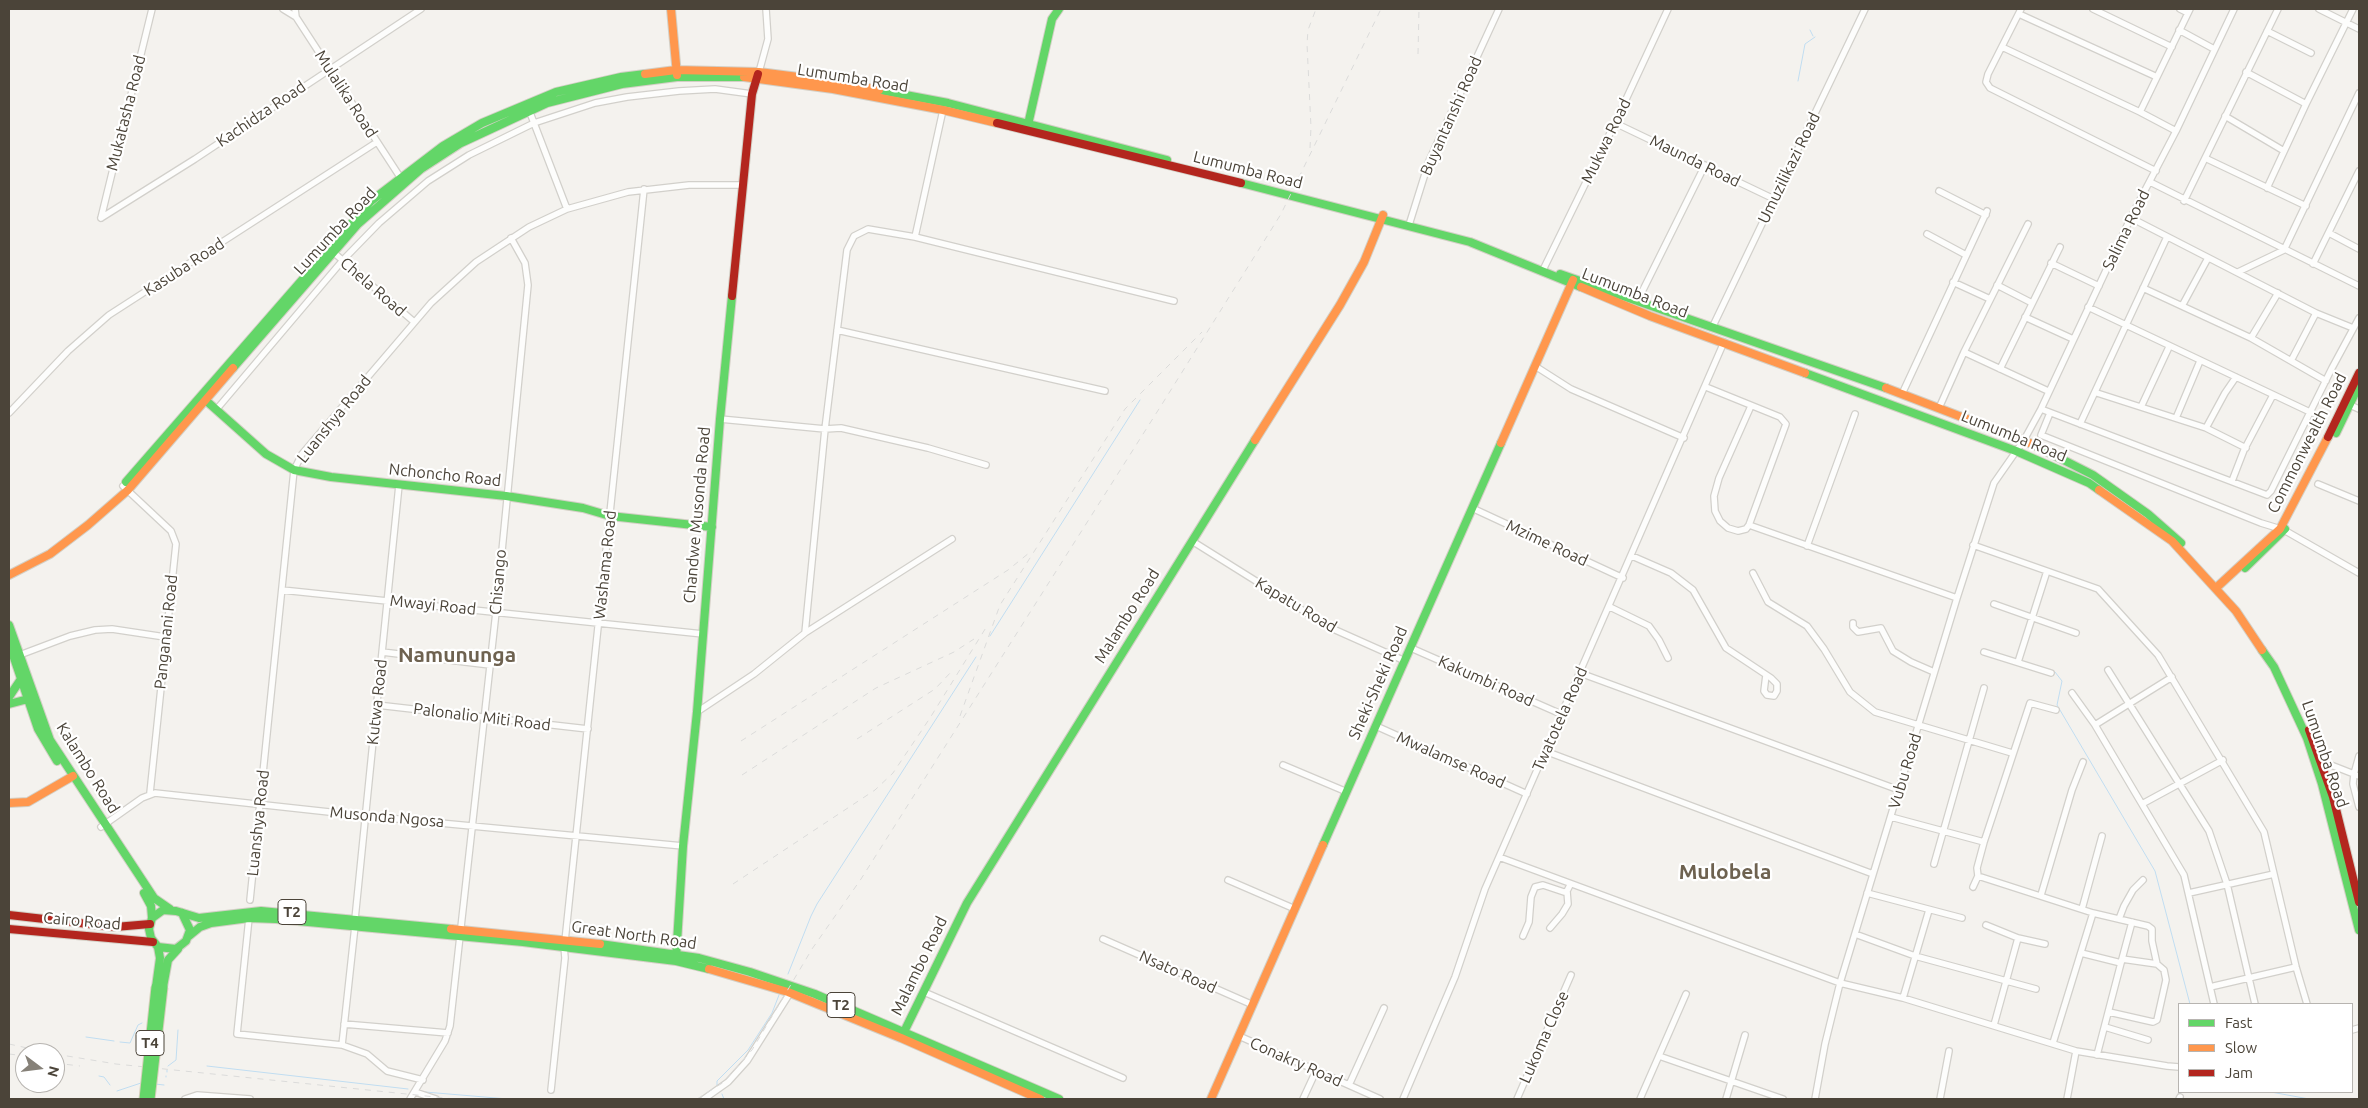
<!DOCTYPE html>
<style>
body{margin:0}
#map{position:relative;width:2368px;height:1108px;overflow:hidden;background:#f4f2ee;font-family:Ubuntu,sans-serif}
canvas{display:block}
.frame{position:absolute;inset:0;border:10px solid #4b4439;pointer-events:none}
.legend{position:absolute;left:2178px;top:1003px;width:175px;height:90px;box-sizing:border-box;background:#fff;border:1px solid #b7b4b0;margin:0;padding:6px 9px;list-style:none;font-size:15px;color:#4b4439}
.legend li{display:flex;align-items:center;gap:10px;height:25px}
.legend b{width:25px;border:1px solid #b7b4b0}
.north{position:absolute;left:15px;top:1043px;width:50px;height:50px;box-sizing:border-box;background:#fff;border:1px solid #b7b4b0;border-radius:50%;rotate:105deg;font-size:14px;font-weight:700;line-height:20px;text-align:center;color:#4b4439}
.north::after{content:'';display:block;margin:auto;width:18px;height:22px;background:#868178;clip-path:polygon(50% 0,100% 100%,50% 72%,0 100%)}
</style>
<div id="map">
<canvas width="2368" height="1108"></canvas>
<div class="frame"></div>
<ul class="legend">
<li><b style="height:6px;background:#63d668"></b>Fast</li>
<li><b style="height:6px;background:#ff974d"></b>Slow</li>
<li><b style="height:6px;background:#b3261e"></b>Jam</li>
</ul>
<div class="north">N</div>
</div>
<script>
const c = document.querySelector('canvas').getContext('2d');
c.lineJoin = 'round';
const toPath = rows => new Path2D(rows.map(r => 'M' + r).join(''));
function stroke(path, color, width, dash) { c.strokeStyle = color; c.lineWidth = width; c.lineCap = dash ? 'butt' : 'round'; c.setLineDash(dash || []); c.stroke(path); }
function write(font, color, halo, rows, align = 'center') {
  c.font = font + ' Ubuntu,sans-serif'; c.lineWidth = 4.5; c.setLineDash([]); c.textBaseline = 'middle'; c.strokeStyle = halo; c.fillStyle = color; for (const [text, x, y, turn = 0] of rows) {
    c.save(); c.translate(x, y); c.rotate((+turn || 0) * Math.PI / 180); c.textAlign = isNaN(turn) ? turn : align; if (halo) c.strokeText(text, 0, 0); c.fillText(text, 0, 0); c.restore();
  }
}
stroke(toPath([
 [1810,30,1813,36],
 [1798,81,1805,44,1815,37],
 [990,636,1140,400],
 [2055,672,2062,681,2057,705,2155,871,2190,1004],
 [788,974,811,916,817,904,976,657],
 [86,1037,114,1041],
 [120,1042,130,1043,138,1025,142,1023],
 [168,1066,176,1060,178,1030],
 [207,1066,408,1089],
 [167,1072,167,1070],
 [99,1076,104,1077,110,1085],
 [166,1077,166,1076],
 [155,1084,164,1085],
 [717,1085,717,1081,748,1050,772,1013,779,995],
 [117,1091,141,1083],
 [425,1092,508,1099],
 [2271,1092,2309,1099],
 [722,1094,724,1099]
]), '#c0ddf1', 1);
const street = toPath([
 [283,9,296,17],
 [295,9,296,17,402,180],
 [2021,9,1988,74,1986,82,1990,88,2156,171],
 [2093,9,2172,47],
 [2180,9,2188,13],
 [2319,9,2359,29],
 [2019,14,2157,77],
 [2179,30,2214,49],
 [2267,31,2311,53],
 [2002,47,2140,112,2176,131],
 [759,72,768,39,766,9],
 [2246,72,2306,104],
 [529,110,567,209],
 [943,110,915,237,1174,301],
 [2140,112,2190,9],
 [2225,116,2284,151],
 [1615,123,1774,199],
 [2205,158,2306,206],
 [2150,182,2359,286],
 [2267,188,2306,104,2353,9],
 [1939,191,1986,215],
 [2184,201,2278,9],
 [101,218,195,159,421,9],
 [101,218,152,9],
 [2131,218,2316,313,2353,328],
 [1409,225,1429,161,1499,9],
 [2329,233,2359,249],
 [1927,234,1966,255],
 [333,252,413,321],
 [2051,263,2099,286],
 [2313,264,2359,171],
 [1542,272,1615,123,1668,9],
 [2238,272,2284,250,2359,93],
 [1953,282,1990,299],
 [1997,285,2032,303],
 [2143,288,2251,338,2326,381],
 [1637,302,1705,165],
 [2182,306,2208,258],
 [2088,307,2312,413],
 [2025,317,2073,339],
 [1712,328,1865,9],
 [837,330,1105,391],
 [2251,338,2278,293],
 [1964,352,2048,391],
 [2292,359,2316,313],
 [1535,366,1571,389,1684,438],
 [2000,369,2060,247],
 [1706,387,1780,417,1786,424,1749,525,1746,529,1738,531,1728,528,1720,521,1715,511,1714,496,1719,478,1751,406],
 [2097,393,2206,428,2246,448],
 [1902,394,1987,211],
 [2350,405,2359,409],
 [2141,407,2169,347],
 [1939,408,1964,352,2028,224],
 [2041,409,2267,495,2271,491,2332,368,2359,318],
 [216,410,343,260,379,223,428,181,469,155,534,123,595,103,627,97,679,91,715,89,752,94],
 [9,413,68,351,109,315,377,142],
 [2050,413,2041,435,2261,523,2284,530,2359,573],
 [2176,418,2200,361],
 [720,419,825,429,841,428,928,448,986,465],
 [2080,424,2167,237],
 [2206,428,2225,393,2236,377],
 [2232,481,2244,450,2273,395],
 [2318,484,2359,501],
 [123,486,171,531,176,544,150,793],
 [1472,508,1623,578],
 [1749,525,1957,598],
 [1192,541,1331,628,1405,661],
 [1973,545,2098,589,2158,655,2264,832,2296,967,2307,1004],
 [1807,546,1855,414],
 [1632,556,1671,573,1693,590,1726,648,1771,678,1777,684,1777,691,1774,696,1767,695,1764,691,1766,675],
 [1753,573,1768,602,1807,626,1824,649,1850,692,1875,712,2012,753],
 [282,590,703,634],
 [1994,604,2076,633],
 [1610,607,1649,626,1659,640,1668,658],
 [1853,623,1853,627,1858,632,1881,628,1893,651,1911,662,1934,672],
 [805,633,952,539],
 [1411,648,1561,714],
 [382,652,490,665],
 [1984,652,2051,673],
 [17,656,70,636,95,630,112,629,165,637],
 [2018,662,2047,571],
 [2108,670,2209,831,2227,884,2255,1004],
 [1580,673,1899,790],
 [2072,693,2095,725,2184,875,2214,1004],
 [377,705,588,729],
 [697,712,754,674,805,633,825,429,847,250,854,236,868,229,915,237],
 [2095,725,2172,677],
 [1376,726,1527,794],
 [1545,751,1873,874],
 [2359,756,2354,774,2353,784,2359,807],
 [1283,765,1347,792],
 [2331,765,2359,776],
 [2142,804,2223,760],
 [1891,817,1984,842],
 [101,827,142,798,155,793,366,816,683,846],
 [1499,857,1840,983,1903,998,2076,1051,2167,1066,2179,1067],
 [1934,864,1984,688],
 [1978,876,2093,913,2148,926,2152,929,2152,941,2157,964],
 [1228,880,1295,909],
 [1973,887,1978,876,1977,868,1984,842,2030,703,2056,710],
 [1867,893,1962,918],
 [2189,893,2274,874],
 [2041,895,2072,790,2083,762],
 [250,900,294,470,302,454,431,303,476,262,529,227,567,209,628,192,689,185,743,185],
 [2082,909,2102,836],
 [249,918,237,1034,342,1045,355,926],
 [355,919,399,485],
 [2119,919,2124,906,2133,890,2143,880],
 [1986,925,2018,938,2045,944],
 [1550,928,1562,914,1568,904,1567,891],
 [1855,934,1915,956,2036,989],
 [1523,936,1529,922,1531,897,1535,887,1543,885,1564,892,1567,891,1570,885],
 [1103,939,1253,1005],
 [565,941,644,189],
 [2081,953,2121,963],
 [2122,959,2132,922],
 [2210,987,2296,967],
 [924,992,1123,1078],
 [1903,998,1929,910],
 [344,1024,448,1033],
 [1994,1025,2018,938],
 [2105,1027,2148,1040],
 [2352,1030,2359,1028],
 [1239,1036,1380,1099],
 [2053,1043,2093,913],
 [342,1045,367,1054,387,1071,423,1080],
 [2097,1055,2122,959,2157,964,2164,970,2166,980,2157,1020,2153,1022,2109,1012],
 [1659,1056,1783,1099],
 [1349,1085,1384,1008],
 [551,1090,565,958,564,946],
 [415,1092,436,1099],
 [185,1099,197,1095,250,1099],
 [410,1099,445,1041,450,1026,496,612,528,285,525,263,511,238],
 [704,1099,728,1082,747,1061,790,993],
 [1303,1099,1316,1071],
 [1403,1099,1455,977,1485,889,1724,342],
 [1517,1099,1571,975],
 [1640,1099,1686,994],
 [1726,1099,1745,1035],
 [1815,1099,1825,1044,1840,983,1957,598,1994,483,2024,440,2041,409,2132,215,2176,131,2234,9],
 [1940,1099,1949,1051],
 [2067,1099,2076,1051],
 [2179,1099,2180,1097]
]);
const fast = toPath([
 [879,90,948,103,1167,160],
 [1027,129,1052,19,1059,9],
 [1241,183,1470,242,1581,287],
 [1560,274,1886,388],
 [233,368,358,224,421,169,461,143,547,103,622,84,677,77,744,77],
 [1805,373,2016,451,2089,483,2099,490],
 [202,397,266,454,294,470,331,477,506,496,583,508,610,516,712,527],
 [2336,433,2359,385],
 [2032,444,2093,475,2148,514,2181,543],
 [126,482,371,201,443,146,482,123,556,92,621,77,645,74],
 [2245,568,2285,529],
 [9,625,50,740,154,898,170,909],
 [9,643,38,729,57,761],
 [2262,650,2274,667,2307,738,2322,784,2359,930],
 [9,697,21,679],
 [9,704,32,698],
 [1323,845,1501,443],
 [144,893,151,906,152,918],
 [182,913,190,930,186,941,176,949,158,947,151,938,149,929,152,918,163,910,176,911,199,918,261,911,451,929],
 [189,936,200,927,211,923,249,918,276,919,523,942,676,961,709,969],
 [600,944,699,958,750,972,815,994,1059,1099],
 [676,959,683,846,697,712,720,419,732,296],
 [156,987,160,958,158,947],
 [163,987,168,960,178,949],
 [902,1036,967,903,1255,440]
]);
const slow = toPath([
 [671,9,677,75],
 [645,74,676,70,759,72,830,81,879,90],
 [744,77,833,89,943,110,997,123],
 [1581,287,1650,316,1805,373],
 [1886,388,2032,444],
 [1255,440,1340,305,1364,262,1383,215],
 [1501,443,1573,280],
 [2099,490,2172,541,2236,611,2262,650],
 [9,575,50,554,88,525,128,490,233,368],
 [2216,588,2280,529,2328,437],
 [9,803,28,802,73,776],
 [451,929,600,944],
 [709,969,788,992,901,1038,1040,1099],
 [1211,1099,1323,845]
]);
const jam = toPath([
 [997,123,1241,183],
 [732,296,752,94,758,74],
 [2328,437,2359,373],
 [2309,730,2333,797,2359,902],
 [9,915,115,927,150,924],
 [9,929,153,942]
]);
stroke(street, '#d2d0cb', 8);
stroke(fast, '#d3cfc5', 10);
stroke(slow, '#d3cfc5', 10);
stroke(jam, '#d3cfc5', 10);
stroke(street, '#fdfdfc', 5.5);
stroke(fast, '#63d668', 8);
stroke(slow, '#ff974d', 8);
stroke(jam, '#b3261e', 8);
stroke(toPath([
 [1418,54,1419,9],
 [1310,148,1311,127,1307,44,1308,30,1316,9],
 [960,716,1000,605,1125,409,1202,332],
 [857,739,935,689,952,671],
 [741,741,1008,570,1029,553],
 [742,775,876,688,954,652,974,639],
 [733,884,875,790,893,773,930,718,987,626],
 [9,1044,50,1053],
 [9,1054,25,1056],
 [55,1054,116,1064,455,1099],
 [55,1063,80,1066],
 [697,1099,724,1082,752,1050,812,949,861,879,1164,401,1281,214,1381,9]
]), '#dbdbda', 1, [6, 6]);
const fastBridge = toPath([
 [144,1099,156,987],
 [150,1099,163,987]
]);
stroke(fastBridge, '#d6cebb', 11, []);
stroke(fastBridge, '#63d668', 9);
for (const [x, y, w] of [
 [292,912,28],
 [841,1005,28],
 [150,1043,28]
]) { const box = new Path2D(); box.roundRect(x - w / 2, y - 12.5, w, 25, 4); c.fillStyle = '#fff'; c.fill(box); stroke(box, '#4b4439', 1); }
write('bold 15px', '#4b4439', null, [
 ["T2",292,912],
 ["T2",841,1005],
 ["T4",150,1043]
]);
write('16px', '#4b4439', '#fff', [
 ["Lumumba Road",853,78,9],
 ["Mulalika Road",346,94,57],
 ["Mukatasha Road",126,113,-76],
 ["Kachidza Road",261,114,-34],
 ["Buyantanshi Road",1451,116,-66],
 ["Mukwa Road",1606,141,-64],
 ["Maunda Road",1695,161,26],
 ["Umuzilikazi Road",1789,168,-64],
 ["Lumumba Road",1248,170,14],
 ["Salima Road",2126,230,-64],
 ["Lumumba Road",335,231,-47],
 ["Kasuba Road",184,267,-33],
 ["Chela Road",373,287,41],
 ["Lumumba Road",1635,293,21],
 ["Luanshya Road",334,419,-51],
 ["Lumumba Road",2014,436,22],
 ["Commonwealth Road",2307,443,-63],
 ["Nchoncho Road",445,475,6],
 ["Chandwe Musonda Road",697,515,-85],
 ["Mzime Road",1547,543,25],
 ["Washama Road",605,565,-84],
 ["Chisango",498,582,-85],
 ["Mwayi Road",433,605,6],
 ["Kapatu Road",1296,605,31],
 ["Malambo Road",1127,616,-58],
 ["Panganani Road",166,632,-84],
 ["Kakumbi Road",1486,681,24],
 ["Sheki-Sheki Road",1378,683,-66],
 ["Kutwa Road",377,702,-84],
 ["Palonalio Miti Road",482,717,7],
 ["Twatotela Road",1560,719,-66],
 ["Lumumba Road",2325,754,71],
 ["Mwalamse Road",1451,760,24],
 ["Kalambo Road",88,768,58],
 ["Vubu Road",1905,771,-73],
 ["Musonda Ngosa",387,817,5],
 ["Luanshya Road",258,823,-84],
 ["Cairo Road",82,921,5],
 ["Great North Road",634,935,8],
 ["Malambo Road",919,966,-64],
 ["Nsato Road",1178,972,24],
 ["Lukoma Close",1544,1037,-66],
 ["Conakry Road",1296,1062,24]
]);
write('bold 21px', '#6e6250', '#fff', [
 ["Namununga",457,655],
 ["Mulobela",1725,872]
]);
</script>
